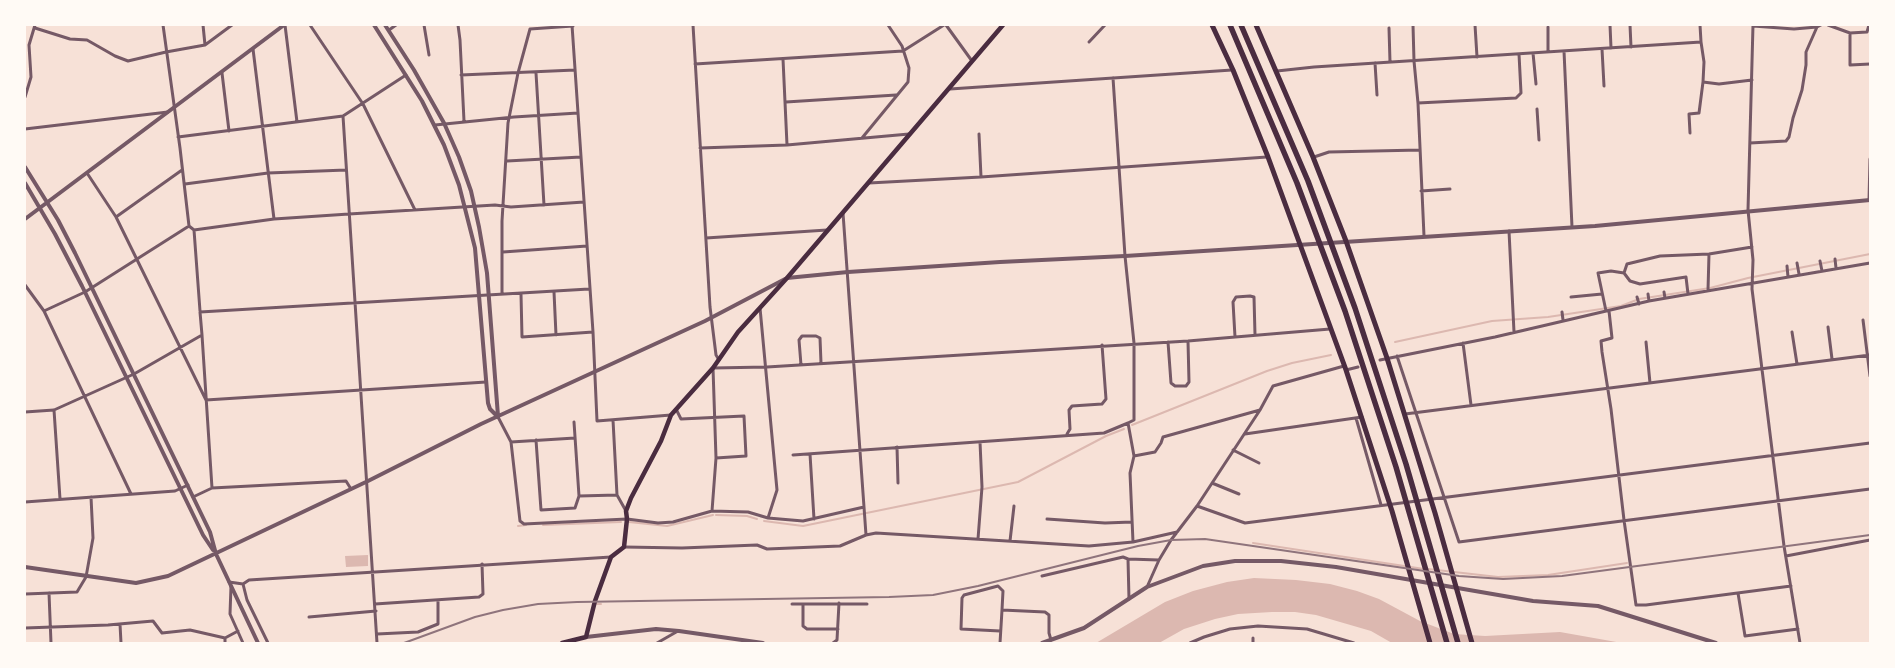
<!DOCTYPE html>
<style>
body{margin:0}
#map{position:relative;width:1895px;height:668px;overflow:hidden;background:#f7e1d7;font-family:"Golos Text",sans-serif}
canvas{display:block}
.frame{position:absolute;inset:0;border:26px solid #fffaf5;pointer-events:none}
</style>
<div id="map">
<canvas width="1895" height="668"></canvas>
<div class="frame"></div>
</div>
<script>
const c = document.querySelector('canvas').getContext('2d');
c.lineJoin = 'round';
function paint(path, color) { c.fillStyle = color; c.fill(path, 'evenodd'); }
const toPath = rows => new Path2D(rows.map(r => 'M' + r).join(''));
function stroke(path, color, width, dash) { c.strokeStyle = color; c.lineWidth = width; c.lineCap = dash ? 'butt' : 'round'; c.setLineDash(dash || []); c.stroke(path); }
paint(toPath([
 [368,555,368,566,346,567,345,556],
 [1254,578,1296,580,1330,584,1357,591,1379,599,1420,621,1454,634,1485,636,1560,632,1622,643,1392,643,1371,631,1316,615,1295,612,1272,612,1238,614,1215,619,1184,629,1159,643,1096,643,1165,602,1193,591,1227,582]
]), '#dcb8b0');
stroke(toPath([
 [1395,342,1492,321,1548,317,1621,306,1639,299,1710,288,1748,278,1870,254],
 [1132,425,1267,371,1292,363,1331,355],
 [716,515,747,516,757,519],
 [764,521,803,526,1018,482,1106,436,1124,429],
 [629,522,667,526,713,515],
 [543,525,621,522],
 [518,526,526,525],
 [1253,543,1424,569],
 [1428,569,1498,577,1548,575,1627,563],
 [597,604,601,604]
]), '#dcb8b0', 2);
stroke(toPath([
 [163,25,180,148,189,226,194,230,274,219,349,214,495,205,511,207,584,202],
 [203,25,205,45],
 [285,25,297,122],
 [310,25,363,104,415,210],
 [424,25,429,55],
 [458,25,460,40,464,121],
 [572,25,593,332,597,421,671,415],
 [693,25,710,307,716,355,719,360],
 [946,25,972,61],
 [1413,25,1414,61,1418,103,1424,236],
 [1475,25,1477,57],
 [1610,25,1611,48],
 [1630,25,1631,47],
 [1753,25,1748,210,1753,260,1752,289,1784,546,1800,643],
 [1828,25,1850,33,1850,65,1870,64],
 [1753,26,1794,29,1817,27,1821,25],
 [1548,27,1548,52],
 [35,28,70,39,87,40,115,56,128,61,166,52,205,45,232,25],
 [1389,28,1390,62],
 [389,30,396,25],
 [1850,33,1867,32,1869,25],
 [1089,42,1105,25],
 [253,49,274,219],
 [1602,49,1604,86],
 [1564,51,1572,227],
 [1533,53,1536,84],
 [783,59,787,145],
 [1375,63,1377,95],
 [695,64,903,51,944,25],
 [1277,71,1314,67,1701,42,1700,25],
 [222,73,229,131],
 [536,73,544,205],
 [461,75,575,70],
 [1113,78,1125,256,1134,343,1134,420,1128,423,1134,456,1130,473,1133,542],
 [1703,82,1719,84,1752,80],
 [950,89,1232,70],
 [25,97,31,77,29,45,35,25],
 [786,102,896,95],
 [1418,103,1516,98,1521,93,1519,54],
 [1537,109,1539,140],
 [343,116,377,643],
 [435,125,514,117,578,113],
 [25,129,168,112],
 [1690,133,1689,114,1699,113,1703,82,1704,62,1701,42],
 [979,134,981,177],
 [178,137,343,116,406,75],
 [862,138,908,82,909,68,902,46,888,25],
 [1750,143,1786,141,1789,137,1793,118,1802,90,1806,65,1806,52,1817,27],
 [700,148,787,145,909,134],
 [1314,157,1329,152,1420,150],
 [507,161,581,157],
 [87,173,116,217,206,400],
 [869,183,981,177,1267,157],
 [185,184,268,173,346,170],
 [1421,191,1450,189],
 [1869,200,1870,159],
 [116,217,182,170],
 [194,230,200,311],
 [1509,231,1514,332],
 [706,238,827,230],
 [503,252,587,246],
 [1835,259,1836,268],
 [1820,261,1822,271],
 [1797,263,1799,274],
 [1787,266,1788,277],
 [1624,273,1630,281,1640,284,1686,277,1688,294],
 [25,285,44,311,131,494],
 [1708,290,1709,254],
 [554,292,556,335],
 [1664,292,1665,298],
 [502,294,502,221,508,123,518,73,530,29,573,26],
 [521,294,522,337,593,332],
 [1648,294,1649,301],
 [1571,297,1602,294],
 [1637,297,1639,304],
 [760,308,777,490,768,518],
 [44,311,85,292,189,226],
 [1606,311,1598,273,1611,271,1624,273,1627,264,1660,256,1709,254,1752,247],
 [1609,311,1612,338,1601,341,1602,352,1611,409,1624,520,1636,605,1646,605,1791,586],
 [1562,312,1563,320],
 [1863,320,1870,376],
 [1828,327,1832,359],
 [1792,332,1797,364],
 [202,335,212,488],
 [1235,337,1233,302,1236,297,1250,296,1254,297,1255,335],
 [1168,342,1171,383,1175,386,1186,386,1189,382,1188,341],
 [1646,342,1650,383],
 [1463,343,1471,405],
 [1397,356,1459,542,1870,489],
 [1380,360,1495,337,1649,301,1870,263],
 [801,365,799,340,802,336,816,336,820,338,821,363],
 [1346,370,1358,367],
 [206,400,486,382],
 [676,409,681,419,744,416,746,456,716,458],
 [54,410,60,499],
 [25,412,54,410,134,374,202,335,200,312,589,289],
 [1405,414,1870,355],
 [498,417,511,442,520,521,524,524,627,519,658,523,673,522,712,511,748,512,768,518,803,521,864,507,843,213],
 [1356,418,1381,505],
 [613,420,617,495,626,511],
 [1067,434,1070,429,1069,410,1072,406,1102,404,1106,399,1102,345],
 [1245,434,1362,417],
 [536,440,541,510,575,508,579,496,574,422],
 [511,442,575,438],
 [897,447,898,483],
 [1233,450,1259,463],
 [810,454,814,519],
 [793,455,1104,433,1128,423],
 [1134,456,1155,452,1161,443,1163,437,1260,410],
 [1212,483,1239,494],
 [579,496,617,495],
 [193,497,212,488,346,481,351,489],
 [25,502,175,491,188,485],
 [1197,506,1245,523,1870,443],
 [864,507,866,535],
 [712,511,716,458,713,368,767,367,1188,341,1330,329],
 [1047,519,1105,523,1132,522],
 [978,539,982,487,980,442],
 [1010,541,1014,506],
 [624,547,682,548,757,545,767,549,840,546,866,535,876,533,1089,546,1133,542,1177,532],
 [1786,556,1870,540],
 [1042,576,1123,557,1128,559],
 [229,582,243,584,247,600,268,643],
 [243,584,249,580,611,557],
 [231,586,230,614,243,643],
 [1147,587,1159,560,1171,540,1197,506,1260,410,1273,386,1344,366],
 [49,593,51,643],
 [1738,593,1745,636,1798,629],
 [25,594,77,592,86,577,93,538,91,497],
 [1129,599,1128,559,1159,560],
 [375,604,479,597,483,594,482,564],
 [792,604,803,604,803,626,807,629,838,629],
 [803,604,867,604],
 [309,617,376,611],
 [120,624,121,643],
 [25,628,108,625,153,621,162,633,190,630,225,638,238,631],
 [1000,631,961,629,962,598,964,595,998,586,1003,591,1002,610,1045,612,1049,615,1049,633,1051,640],
 [377,634,418,632,438,624,438,600],
 [225,643,225,638],
 [657,643,678,631],
 [833,643,837,640,839,603],
 [1000,643,1002,610],
 [1190,643,1204,637,1230,629,1258,626,1307,629,1354,643],
 [1253,643,1253,638]
]), '#755966', 3);
stroke(toPath([
 [374,25,422,101,444,145,459,185,475,248,488,403,490,409,498,417],
 [385,25,414,70,444,123,459,157,471,191,479,227,487,273,498,416],
 [25,167,58,220,75,253,210,532,216,554,258,643],
 [25,183,55,234,82,286,203,535,213,550],
 [25,219,284,25],
 [25,567,136,583,168,576,368,481,481,424,705,321,787,278,848,272,1000,262,1125,256,1595,226,1870,200],
 [586,637,656,629,679,631,763,643],
 [1042,643,1084,628,1147,587,1203,566,1235,561,1281,561,1336,567,1533,601,1598,606,1716,643]
]), '#755966', 4);
stroke(toPath([
 [562,643,586,637,595,601,611,557,624,547,627,519,626,511,631,498,661,441,671,415,713,368,738,332,787,278,1003,25]
]), '#4a2c40', 4.5);
stroke(toPath([
 [1212,25,1233,70,1268,157,1346,370,1392,511,1430,643],
 [1256,25,1313,157,1346,241,1387,358,1435,513,1472,643]
]), '#4a2c40', 5);
stroke(toPath([
 [1230,25,1297,183,1345,311,1396,467,1447,643],
 [1241,25,1308,181,1355,308,1406,464,1458,643]
]), '#4a2c40', 5.5);
stroke(toPath([
 [404,643,475,617,503,610,538,604,577,602,889,597,933,595,978,586,1138,546,1171,540,1205,539,1459,576,1503,579,1562,576,1870,535]
]), '#8f747c', 2);
</script>
